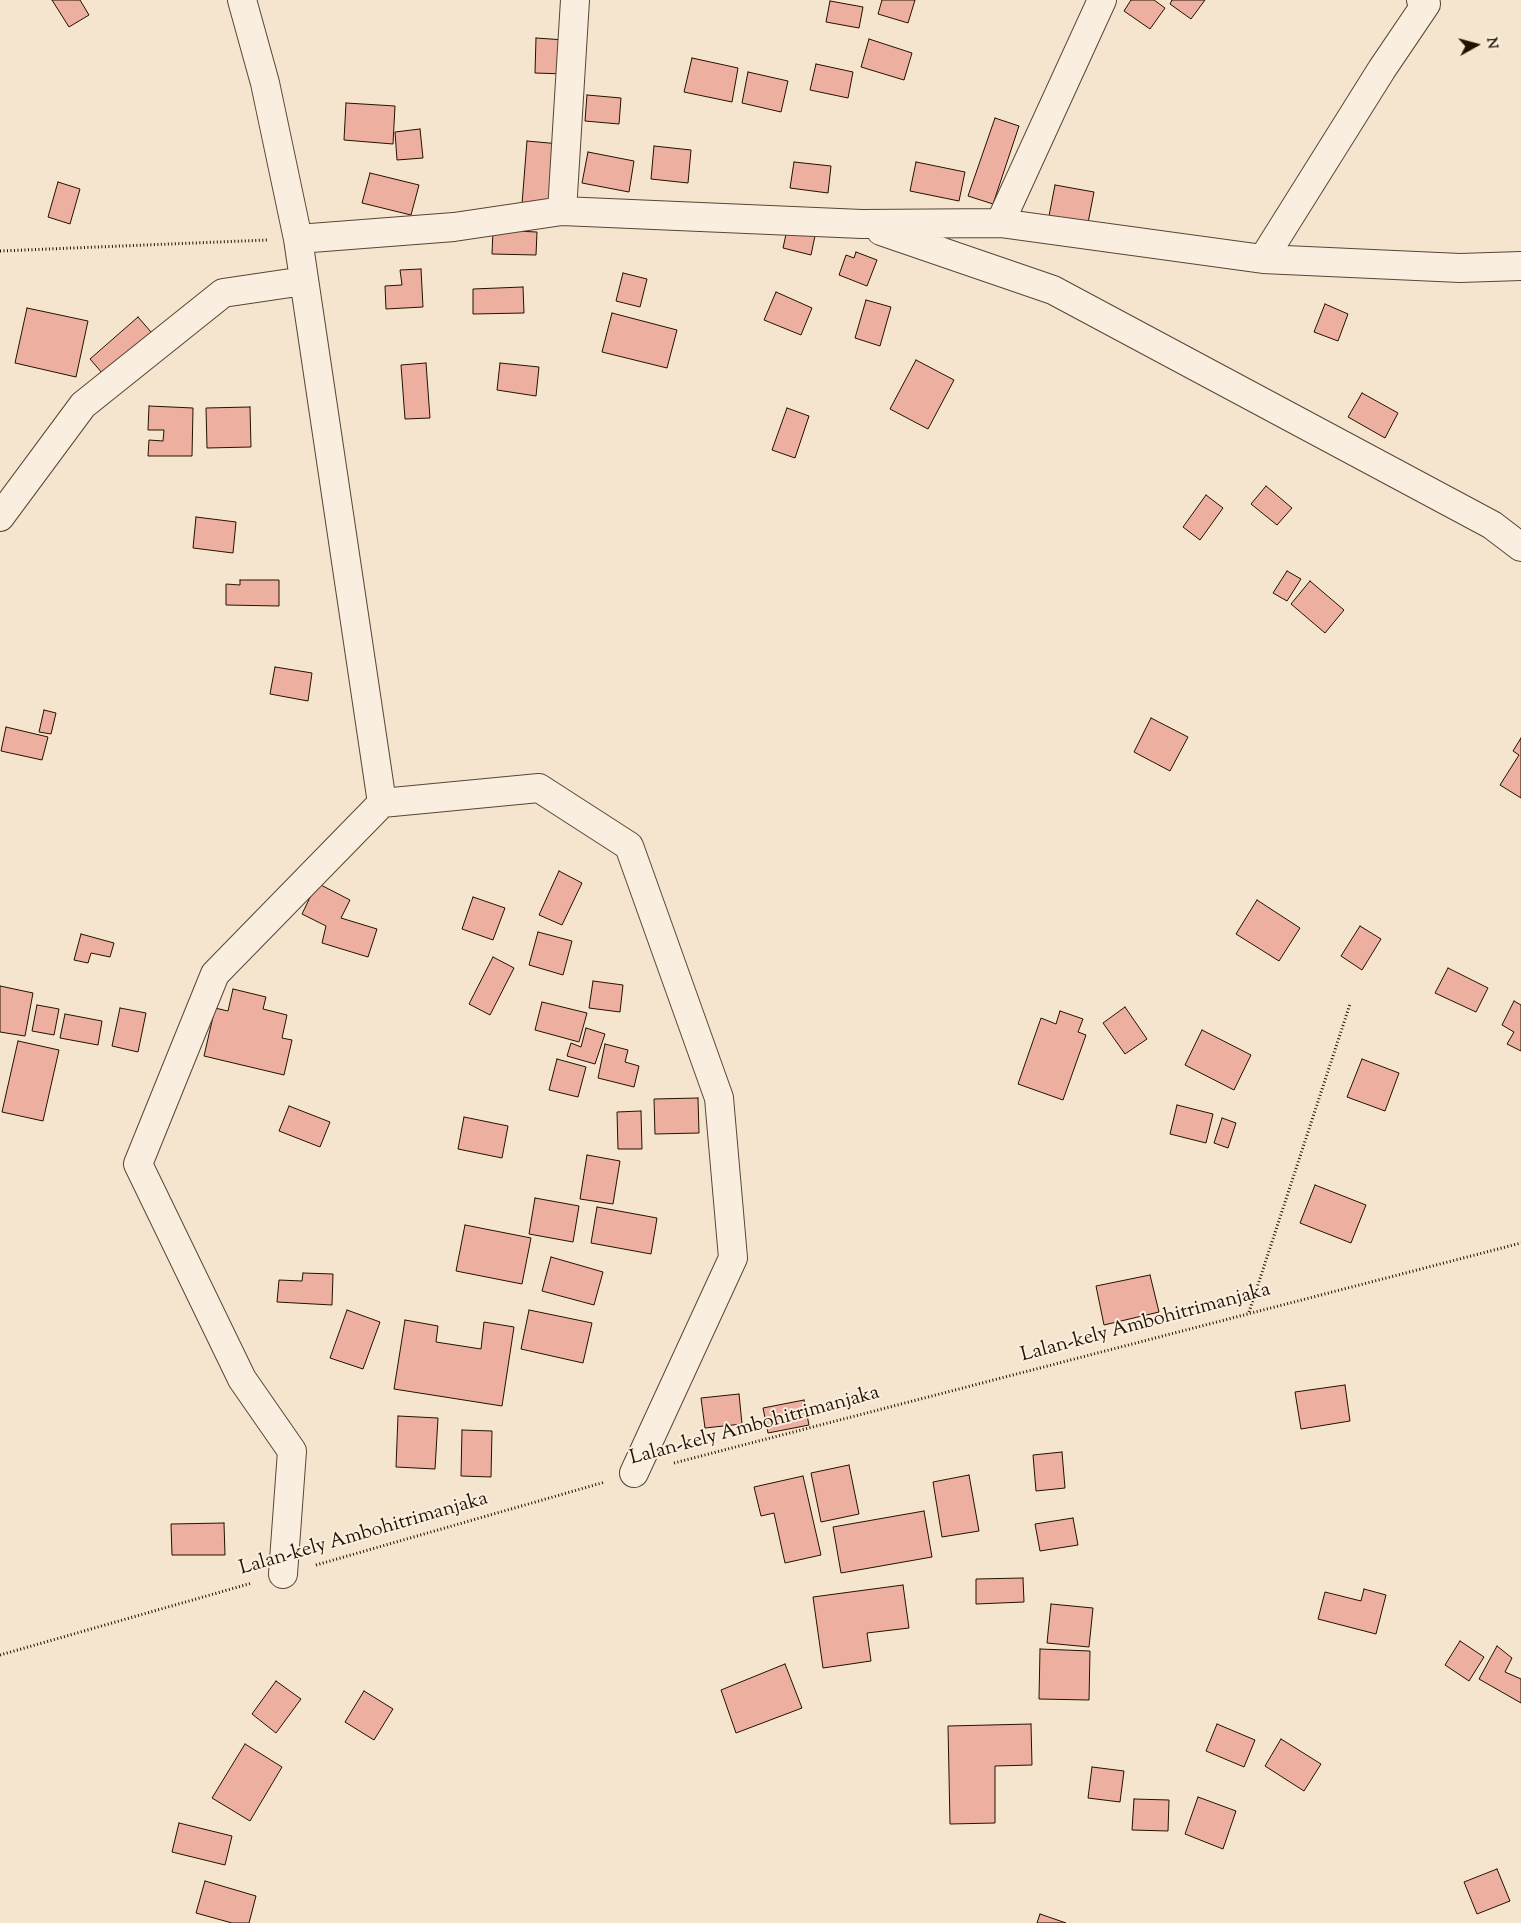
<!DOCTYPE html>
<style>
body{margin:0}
#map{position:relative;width:1521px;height:1923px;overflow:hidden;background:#f6e5ce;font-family:"Sorts Mill Goudy",serif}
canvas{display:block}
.north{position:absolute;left:1451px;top:20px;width:50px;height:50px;-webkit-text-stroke:4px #f9eedf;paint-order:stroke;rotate:83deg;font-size:14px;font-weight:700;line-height:20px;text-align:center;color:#231100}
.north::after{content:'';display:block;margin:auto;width:18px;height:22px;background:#231100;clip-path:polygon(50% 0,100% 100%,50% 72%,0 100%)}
</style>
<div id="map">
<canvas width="1521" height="1923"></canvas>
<div class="north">N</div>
</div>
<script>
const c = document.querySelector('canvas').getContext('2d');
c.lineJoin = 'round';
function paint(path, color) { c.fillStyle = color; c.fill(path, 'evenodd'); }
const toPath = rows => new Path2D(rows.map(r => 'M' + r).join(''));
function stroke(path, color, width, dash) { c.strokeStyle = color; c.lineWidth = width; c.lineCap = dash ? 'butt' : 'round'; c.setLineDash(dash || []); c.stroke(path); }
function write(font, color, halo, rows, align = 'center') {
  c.font = font + ' "Sorts Mill Goudy",serif'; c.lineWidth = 4; c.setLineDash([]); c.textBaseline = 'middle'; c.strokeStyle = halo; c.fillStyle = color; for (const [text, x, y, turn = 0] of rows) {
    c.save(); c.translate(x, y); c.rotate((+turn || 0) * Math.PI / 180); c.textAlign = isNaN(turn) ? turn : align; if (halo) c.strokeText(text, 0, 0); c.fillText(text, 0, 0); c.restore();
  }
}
const building = toPath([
 [52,0,80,0,89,15,69,27,52,0],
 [882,0,915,0,908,23,878,14,882,0],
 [1131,0,1154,0,1165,8,1150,29,1124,11,1131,0],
 [1172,0,1205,0,1191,19,1170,4,1172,0],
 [830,1,863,7,859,28,826,22,830,1],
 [536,38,565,40,565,74,535,73,536,38],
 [869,39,912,53,904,80,861,67,869,39],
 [692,58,738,68,732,102,684,92,692,58],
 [816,64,853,72,848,98,810,90,816,64],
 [748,72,788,81,781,112,742,103,748,72],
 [587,95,621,98,619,124,585,121,587,95],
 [346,103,395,106,393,144,344,140,346,103],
 [995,118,1019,126,993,204,968,196,995,118],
 [420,129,423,158,397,160,395,132,420,129],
 [527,141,560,144,556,207,522,204,527,141],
 [654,146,691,150,688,183,651,179,654,146],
 [588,152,634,161,629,192,582,183,588,152],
 [794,162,831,166,828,193,790,188,794,162],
 [916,162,965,172,959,201,910,191,916,162],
 [370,173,419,185,411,215,362,203,370,173],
 [58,182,80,189,70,224,48,217,58,182],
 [1055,185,1094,192,1088,223,1049,216,1055,185],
 [788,225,816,231,811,255,783,248,788,225],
 [493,230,537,232,536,255,492,254,493,230],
 [856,252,877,260,867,286,839,275,846,255,854,258,856,252],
 [421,269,423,307,386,309,385,286,402,285,400,270,421,269],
 [623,273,647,279,640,307,616,301,623,273],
 [523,287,524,313,473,314,473,289,523,287],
 [776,292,812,308,801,335,764,320,776,292],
 [866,300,891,307,880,346,855,338,866,300],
 [1325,304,1348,314,1338,341,1314,332,1325,304],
 [27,308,88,321,76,377,15,363,27,308],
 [612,313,677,330,667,368,602,352,612,313],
 [138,317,158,340,110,382,90,359,138,317],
 [916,360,954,380,928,429,890,409,916,360],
 [426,363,430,418,405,419,401,365,426,363],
 [500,363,539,367,536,396,497,390,500,363],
 [1362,393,1398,413,1385,438,1348,417,1362,393],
 [149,406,193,408,192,456,148,456,149,440,163,441,164,430,148,430,149,406],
 [250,407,251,447,207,448,206,408,250,407],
 [787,408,809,416,795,458,772,450,787,408],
 [1266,486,1292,508,1277,525,1251,504,1266,486],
 [1206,495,1223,508,1200,540,1183,527,1206,495],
 [196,517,236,522,233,553,193,548,196,517],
 [1287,571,1301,579,1287,601,1273,593,1287,571],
 [240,580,279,580,279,606,226,605,226,584,240,585,240,580],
 [1310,581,1344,610,1325,633,1291,604,1310,581],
 [275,667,312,673,308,701,270,694,275,667],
 [44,710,56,713,51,734,39,732,44,710],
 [1151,718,1188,737,1170,771,1134,752,1151,718],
 [6,727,48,737,42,760,1,751,6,727],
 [1521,738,1521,798,1500,785,1519,755,1513,751,1521,738],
 [559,871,582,883,562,925,539,915,559,871],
 [317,883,350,900,341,918,377,929,368,957,322,943,326,926,302,914,317,883],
 [473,897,505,908,493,940,462,929,473,897],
 [1257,900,1300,928,1279,961,1236,934,1257,900],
 [1360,926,1381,939,1362,970,1341,956,1360,926],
 [538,932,572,941,563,975,529,965,538,932],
 [81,934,114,943,110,957,91,953,88,963,74,960,81,934],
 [493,957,514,968,490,1015,469,1004,493,957],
 [1448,968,1488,988,1476,1012,1435,993,1448,968],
 [593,981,623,985,620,1012,589,1008,593,981],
 [0,986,33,993,25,1036,0,1032,0,986],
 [233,989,266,997,263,1009,287,1015,282,1038,292,1040,284,1075,204,1056,215,1008,228,1011,233,989],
 [1514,1001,1521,1005,1521,1051,1507,1044,1514,1032,1502,1025,1514,1001],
 [542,1002,587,1013,579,1042,535,1030,542,1002],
 [37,1005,59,1009,54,1035,32,1031,37,1005],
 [1125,1007,1147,1039,1125,1054,1103,1023,1125,1007],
 [120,1008,146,1013,138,1052,112,1046,120,1008],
 [1060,1011,1083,1019,1078,1032,1086,1035,1063,1100,1018,1084,1041,1018,1056,1024,1060,1011],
 [65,1014,102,1021,98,1045,60,1038,65,1014],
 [586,1028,605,1034,595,1064,567,1056,571,1043,581,1047,586,1028],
 [1202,1030,1251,1055,1234,1090,1185,1065,1202,1030],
 [18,1041,59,1050,43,1121,2,1112,18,1041],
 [605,1044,628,1050,625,1062,639,1066,634,1087,598,1078,605,1044],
 [557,1059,586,1067,578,1097,549,1090,557,1059],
 [1362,1059,1399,1073,1385,1111,1347,1097,1362,1059],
 [698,1098,699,1133,655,1134,654,1099,698,1098],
 [1177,1105,1213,1114,1206,1143,1170,1134,1177,1105],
 [289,1106,330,1122,320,1147,279,1131,289,1106],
 [641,1111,642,1149,618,1149,617,1112,641,1111],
 [464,1117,508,1126,502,1158,458,1149,464,1117],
 [1222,1118,1236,1123,1228,1148,1214,1143,1222,1118],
 [587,1155,620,1161,613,1204,580,1199,587,1155],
 [1315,1185,1366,1205,1351,1243,1300,1223,1315,1185],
 [535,1198,579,1206,573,1242,529,1234,535,1198],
 [597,1207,657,1218,651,1254,591,1243,597,1207],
 [465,1225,531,1238,522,1284,456,1271,465,1225],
 [551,1257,603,1272,594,1305,542,1291,551,1257],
 [303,1273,333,1274,332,1305,277,1302,279,1280,302,1281,303,1273],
 [1150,1275,1159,1312,1104,1325,1096,1286,1150,1275],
 [347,1310,380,1322,363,1369,330,1358,347,1310],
 [529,1310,592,1323,583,1363,521,1349,529,1310],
 [405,1320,438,1326,436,1342,481,1349,484,1322,514,1327,502,1406,394,1389,405,1320],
 [1345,1385,1350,1421,1301,1429,1295,1392,1345,1385],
 [739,1394,742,1424,705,1428,701,1398,739,1394],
 [804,1400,809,1425,768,1433,763,1408,804,1400],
 [398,1416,438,1418,435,1469,396,1467,398,1416],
 [462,1430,492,1431,491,1477,461,1476,462,1430],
 [1062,1452,1065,1488,1036,1491,1033,1455,1062,1452],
 [849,1465,859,1514,821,1522,811,1473,849,1465],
 [969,1475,979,1531,942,1537,933,1482,969,1475],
 [803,1476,821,1555,785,1563,774,1513,761,1516,754,1487,803,1476],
 [924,1511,932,1557,841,1573,833,1527,924,1511],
 [1073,1518,1078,1545,1040,1551,1035,1524,1073,1518],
 [224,1523,225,1555,172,1555,171,1524,224,1523],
 [1023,1578,1024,1602,976,1604,976,1579,1023,1578],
 [903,1585,909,1628,867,1633,871,1661,823,1668,813,1597,903,1585],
 [1364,1589,1386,1595,1376,1634,1318,1619,1325,1592,1361,1601,1364,1589],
 [1051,1604,1093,1608,1089,1647,1047,1643,1051,1604],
 [1460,1641,1484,1657,1469,1681,1445,1665,1460,1641],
 [1497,1646,1512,1658,1505,1672,1521,1679,1521,1703,1479,1679,1497,1646],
 [1040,1649,1090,1651,1089,1700,1039,1699,1040,1649],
 [785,1664,802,1708,736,1733,721,1690,785,1664],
 [276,1681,301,1699,276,1733,252,1714,276,1681],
 [364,1691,393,1709,374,1740,345,1722,364,1691],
 [1031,1724,1032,1765,995,1766,995,1823,950,1824,948,1726,1031,1724],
 [1217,1724,1255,1740,1244,1767,1206,1751,1217,1724],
 [1281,1739,1321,1764,1304,1791,1265,1766,1281,1739],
 [245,1744,282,1767,250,1821,212,1798,245,1744],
 [1092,1767,1124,1771,1120,1802,1088,1798,1092,1767],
 [1198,1797,1236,1811,1223,1849,1185,1834,1198,1797],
 [1134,1799,1169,1800,1168,1831,1132,1830,1134,1799],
 [179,1823,232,1836,225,1865,172,1852,179,1823],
 [1497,1869,1510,1901,1477,1914,1464,1882,1497,1869],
 [205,1881,256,1896,249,1923,232,1923,196,1913,205,1881],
 [1040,1914,1066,1923,1037,1923,1040,1914]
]);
paint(building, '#edb0a0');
stroke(building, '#231100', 1);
const minor = toPath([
 [242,0,265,83,298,239,382,803,539,788,629,846,719,1098,733,1258,634,1473],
 [562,211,575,0],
 [1000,223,1102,0],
 [881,231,1053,290,1492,525,1521,547],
 [298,239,454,227,562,211,862,224,1000,223,1263,259,1460,268,1521,266],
 [1263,259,1382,69,1426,4,1421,0],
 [0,517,83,405,223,293,304,281],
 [283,1574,292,1451,242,1379,138,1164,215,974,382,803]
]);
stroke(minor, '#584634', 30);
stroke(toPath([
 [0,251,267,240],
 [1249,1312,1350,1004],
 [674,1463,1521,1243],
 [316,1565,605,1482],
 [0,1655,252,1583]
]), '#231100', 3, [1, 2.5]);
stroke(minor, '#f9eedf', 28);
write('20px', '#231100', '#f9eedf', [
 ["Lalan-kely Ambohitrimanjaka",1146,1324,-15],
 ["Lalan-kely Ambohitrimanjaka",755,1427,-15],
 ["Lalan-kely Ambohitrimanjaka",364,1535,-16]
]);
</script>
